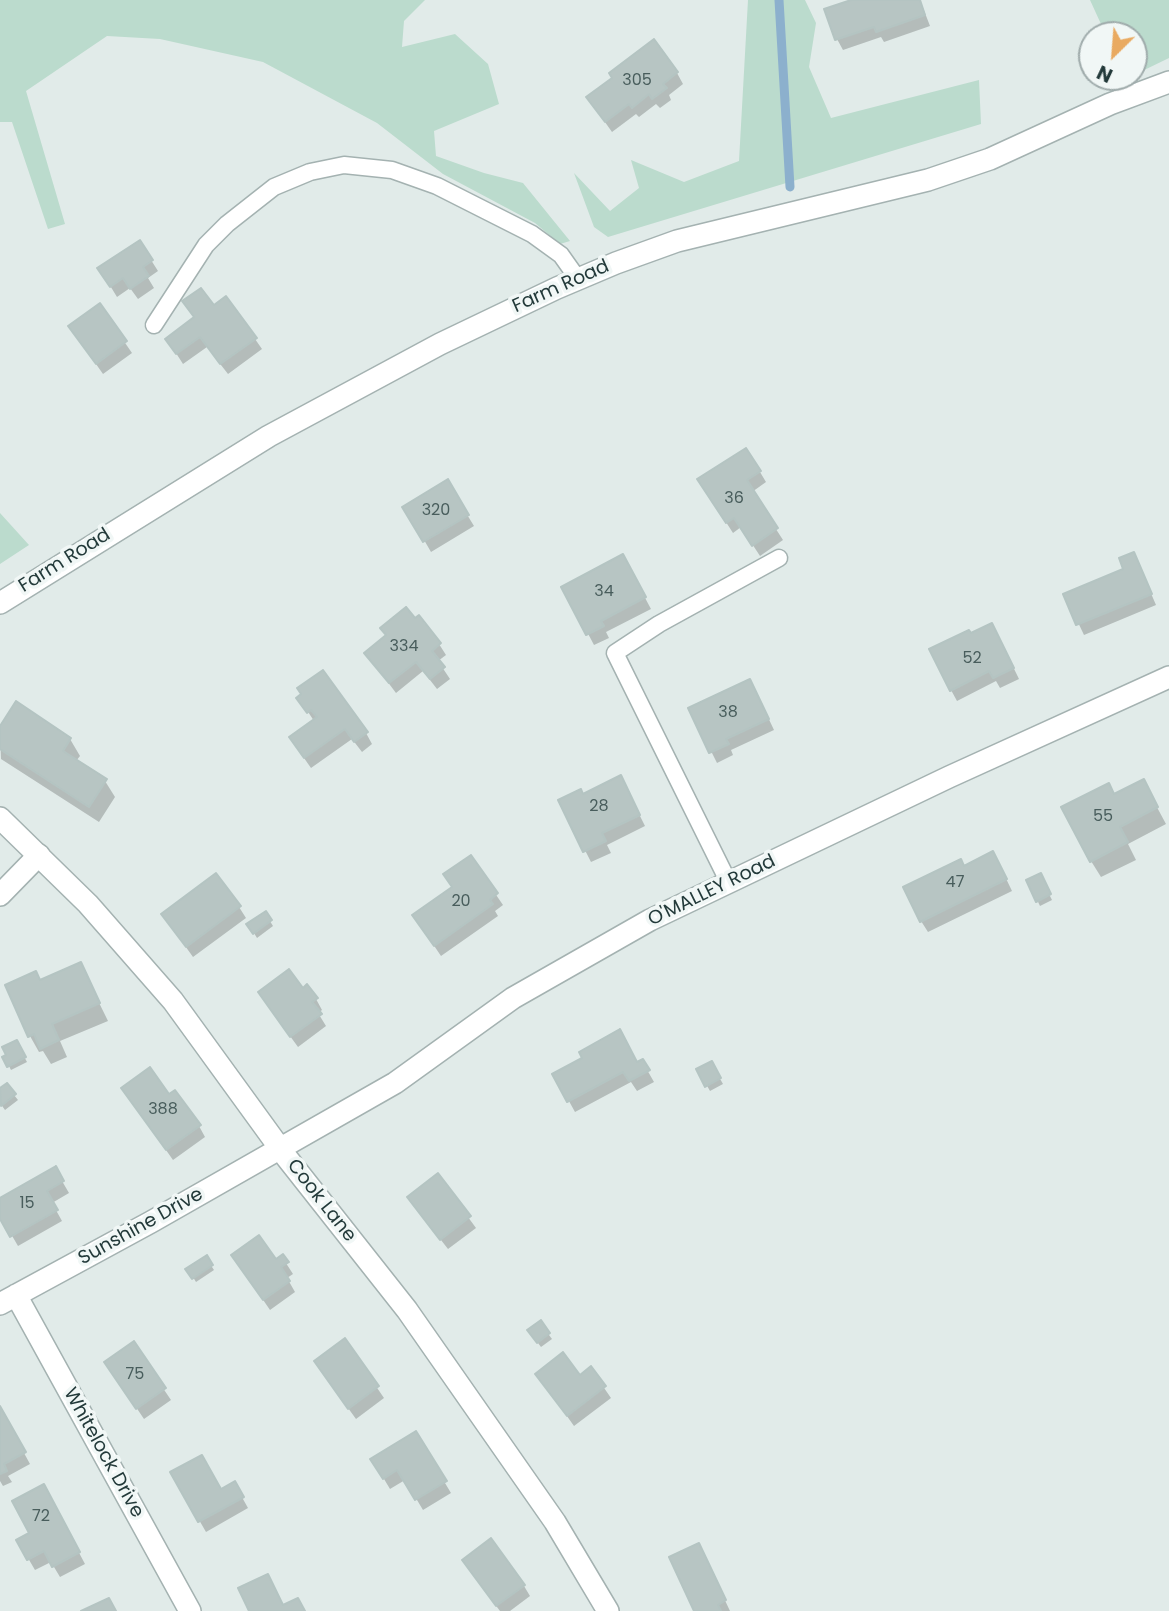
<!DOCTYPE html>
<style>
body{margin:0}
#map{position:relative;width:1169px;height:1611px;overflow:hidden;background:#e1ebe9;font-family:Poppins,sans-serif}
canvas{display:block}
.north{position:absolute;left:1078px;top:21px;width:70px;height:70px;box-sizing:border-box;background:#f1f7f6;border:2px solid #9fabab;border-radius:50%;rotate:205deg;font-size:19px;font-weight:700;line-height:28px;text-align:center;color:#233a3a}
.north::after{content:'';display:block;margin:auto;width:24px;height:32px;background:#e9aa61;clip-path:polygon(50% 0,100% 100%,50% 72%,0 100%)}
</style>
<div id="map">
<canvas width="1169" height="1611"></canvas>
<div class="north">N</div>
</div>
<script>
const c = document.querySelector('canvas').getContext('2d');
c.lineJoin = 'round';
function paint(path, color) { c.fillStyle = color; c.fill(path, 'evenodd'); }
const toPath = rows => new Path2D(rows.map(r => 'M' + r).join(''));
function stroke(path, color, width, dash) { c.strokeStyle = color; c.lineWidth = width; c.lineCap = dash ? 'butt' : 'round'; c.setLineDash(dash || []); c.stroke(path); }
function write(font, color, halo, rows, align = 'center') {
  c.font = font + ' Poppins,sans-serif'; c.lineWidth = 7; c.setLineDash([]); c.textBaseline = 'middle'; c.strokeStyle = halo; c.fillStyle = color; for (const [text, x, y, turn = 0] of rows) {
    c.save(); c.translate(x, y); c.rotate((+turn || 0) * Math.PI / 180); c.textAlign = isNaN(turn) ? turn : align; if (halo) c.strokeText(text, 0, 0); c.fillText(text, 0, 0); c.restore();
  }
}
paint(toPath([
 [0,0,425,0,404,21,402,47,455,34,488,64,499,104,434,131,436,156,484,173,523,183,570,241,560,244,535,223,443,174,377,123,263,62,160,39,107,36,26,91,65,224,48,229,12,122,0,122],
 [748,0,805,0,816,23,809,67,831,118,979,80,981,124,608,237,594,227,574,173,610,211,639,188,631,160,684,182,739,161],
 [1090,0,1169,0,1169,58,1136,74,1134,73,1134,35,1106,35],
 [0,513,29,545,0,564]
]), '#bbdbcd');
paint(toPath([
 [856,0,920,0,930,26,884,42,881,37,843,50,837,39],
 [677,73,683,84,669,95,671,100,660,108,656,104,639,117,636,114,612,132,595,108],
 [151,260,158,271,148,278,154,288,138,299,130,288,117,297,106,279],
 [99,305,132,353,103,374,77,337],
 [214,307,255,339,262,349,228,374,207,347,183,364,167,339],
 [760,472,766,482,752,492,783,540,760,556,741,527,733,533,706,491],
 [447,482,474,526,431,552,405,507],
 [1134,554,1156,605,1084,635,1065,595,1125,570],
 [629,568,651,609,606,632,609,638,594,645,564,588],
 [970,636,998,636,1019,679,1000,688,996,681,957,701,951,690],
 [439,644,446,655,438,661,450,679,437,689,423,671,396,693,366,653],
 [756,692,774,730,731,750,733,755,717,763,690,709],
 [299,698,366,733,372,744,362,752,352,739,311,768,297,748,314,721],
 [0,730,70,739,80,756,76,761,105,781,115,797,99,822,1,759],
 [626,788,645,826,607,845,611,853,591,862,560,801],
 [1114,796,1152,798,1166,824,1128,844,1136,860,1101,877,1091,861],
 [470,857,503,905,495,911,498,916,441,956,414,916,454,888],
 [999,864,1012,891,928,932,921,921,964,868],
 [1040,876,1052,900,1040,906,1028,881],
 [239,907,246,918,193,957,163,915],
 [265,913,273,926,257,938,249,925],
 [80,964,108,1021,60,1041,67,1057,51,1064,43,1051,39,1052,30,1036,41,982],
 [302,990,316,999,322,1010,318,1013,326,1026,298,1047,266,1003],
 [16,1042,27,1062,11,1070,5,1058],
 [642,1061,654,1082,637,1091,631,1082,575,1112,554,1074,637,1064],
 [711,1063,723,1084,710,1091,698,1070],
 [6,1085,18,1100,5,1110,0,1103,0,1090],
 [169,1097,199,1126,205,1137,173,1160,130,1099],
 [55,1169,69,1193,52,1203,62,1221,18,1246,0,1215,0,1200],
 [438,1176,476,1228,448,1249,416,1208],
 [282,1257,293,1274,287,1278,295,1292,270,1310,240,1266,275,1262],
 [206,1258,214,1270,196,1282,188,1269],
 [540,1323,552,1339,541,1347,532,1335],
 [345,1341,384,1398,356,1419,322,1372],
 [133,1344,171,1400,144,1419,113,1373],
 [591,1369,611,1398,574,1426,537,1374,580,1377],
 [0,1409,30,1464,8,1476,12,1482,3,1486,0,1481],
 [415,1433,451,1493,423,1510,405,1480,390,1489,372,1459],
 [172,1473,220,1491,234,1483,248,1508,206,1532],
 [50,1498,85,1564,60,1577,51,1562,35,1570,18,1541,31,1534],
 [704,1556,730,1611,696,1611],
 [470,1571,524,1586,530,1596,510,1611,500,1611]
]), '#0003');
stroke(toPath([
 [779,0,790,187]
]), '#8cb0cd', 9);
const building = toPath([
 [851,0,920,0,925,15,876,32,874,27,835,40,824,9,851,0],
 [654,39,678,72,663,84,667,88,652,99,649,94,632,108,629,104,605,122,586,97,612,78,609,73,654,39],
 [140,240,153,260,143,267,149,276,130,289,123,278,110,287,97,268,140,240],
 [201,288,214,305,226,296,257,338,220,364,200,337,176,354,165,339,194,317,182,301,201,288],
 [100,303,127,341,96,364,68,326,100,303],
 [746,448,761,471,747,480,778,528,752,546,734,518,726,523,697,479,746,448],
 [448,479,469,515,423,542,402,507,448,479],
 [1134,552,1152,594,1076,625,1063,594,1123,569,1119,558,1134,552],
 [623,554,646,597,601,621,604,626,586,635,561,587,623,554],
 [406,607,415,618,419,615,441,643,432,651,445,667,430,679,416,662,389,683,364,653,386,635,380,628,406,607],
 [992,623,1014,668,993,678,989,671,950,691,929,649,969,630,971,633,992,623],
 [323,670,368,732,354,742,345,729,304,758,289,737,317,717,311,710,307,713,296,698,301,694,297,688,323,670],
 [750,679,769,719,726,739,729,744,709,753,688,708,750,679],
 [16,701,71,738,63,751,107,779,89,807,0,749,0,726,16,701],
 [621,775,640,815,602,833,606,841,583,852,558,800,581,789,583,794,621,775],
 [1144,779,1158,807,1120,827,1128,842,1090,862,1061,807,1109,783,1114,794,1144,779],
 [993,851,1007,879,920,922,903,887,961,859,964,866,993,851],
 [471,855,498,893,490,900,493,904,434,946,412,915,452,887,443,874,471,855],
 [216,873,241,906,186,947,161,914,216,873],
 [1041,873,1051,894,1036,902,1026,880,1041,873],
 [266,911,272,920,253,934,246,924,266,911],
 [81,962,100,1003,52,1024,59,1040,40,1049,34,1034,28,1037,5,985,36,971,40,980,81,962],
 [289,969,303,988,307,984,318,998,312,1002,322,1014,290,1037,258,992,289,969],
 [620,1029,637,1062,643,1059,650,1070,629,1081,623,1072,567,1102,552,1074,582,1058,579,1052,620,1029],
 [17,1040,26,1057,7,1067,2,1057,6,1055,2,1047,17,1040],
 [712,1061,721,1078,705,1087,696,1069,712,1061],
 [150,1067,169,1094,175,1090,201,1125,166,1150,121,1088,150,1067],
 [7,1083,16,1094,1,1106,0,1088,7,1083],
 [56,1166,64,1181,47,1191,58,1210,10,1237,0,1219,0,1198,56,1166],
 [438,1173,471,1216,440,1240,407,1197,438,1173],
 [259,1235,276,1259,283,1254,289,1262,281,1267,290,1281,263,1300,231,1255,259,1235],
 [207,1255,213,1265,192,1279,185,1269,207,1255],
 [541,1320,550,1333,537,1343,527,1330,541,1320],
 [345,1338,379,1386,348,1409,314,1361,345,1338],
 [134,1341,166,1388,136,1409,104,1362,134,1341],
 [563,1352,580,1375,591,1366,606,1386,567,1416,535,1374,563,1352],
 [0,1406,26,1452,4,1464,7,1471,0,1474,0,1406],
 [416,1431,447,1481,415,1500,397,1470,383,1479,370,1459,416,1431],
 [202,1455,221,1489,235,1481,244,1497,198,1522,170,1472,202,1455],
 [44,1484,80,1552,52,1567,44,1551,27,1560,16,1540,29,1533,12,1501,44,1484],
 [491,1538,525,1585,496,1606,462,1560,491,1538],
 [699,1543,726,1600,718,1605,721,1611,694,1611,669,1557,699,1543],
 [268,1574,283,1605,298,1598,305,1611,249,1611,238,1588,268,1574],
 [109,1598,116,1611,81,1611,109,1598]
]);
paint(building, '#b7c5c3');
stroke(building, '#b4c4c2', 2);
const service = toPath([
 [154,325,206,245,227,224,274,187,310,172,344,165,392,170,437,186,532,234,561,255,578,279],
 [729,883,615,653,659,624,779,558]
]);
const minor = toPath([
 [0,895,39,855],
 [16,1295,190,1611],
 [0,1304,151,1222,395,1083,513,998,650,920,949,777,1169,677]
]);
const tertiary = toPath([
 [0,603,269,436,440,344,557,288,616,263,677,241,928,180,990,159,1110,104,1169,82],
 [0,818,88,904,173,1001,287,1158,407,1310,555,1522,608,1611]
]);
stroke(service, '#a4b2b1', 19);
stroke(minor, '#a4b2b1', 24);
stroke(tertiary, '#a4b2b1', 24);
stroke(service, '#fff', 16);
stroke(minor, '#fff', 21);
stroke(tertiary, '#fff', 21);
write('16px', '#485d5c', null, [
 ["305",637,81],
 ["36",734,499],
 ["320",436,511],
 ["34",604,592],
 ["334",404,647],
 ["52",972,659],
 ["38",728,713],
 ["28",599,807],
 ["55",1103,817],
 ["47",955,883],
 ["20",461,902],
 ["388",163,1110],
 ["15",27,1204],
 ["75",135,1375],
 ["72",41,1517]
]);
write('19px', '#233a3a', '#f1f7f6', [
 ["Farm Road",561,287,-24],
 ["Farm Road",65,561,-32],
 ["O'MALLEY Road",712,891,-26],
 ["Cook Lane",321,1201,52],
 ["Sunshine Drive",141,1227,-29],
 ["Whitelock Drive",103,1453,61]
]);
</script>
